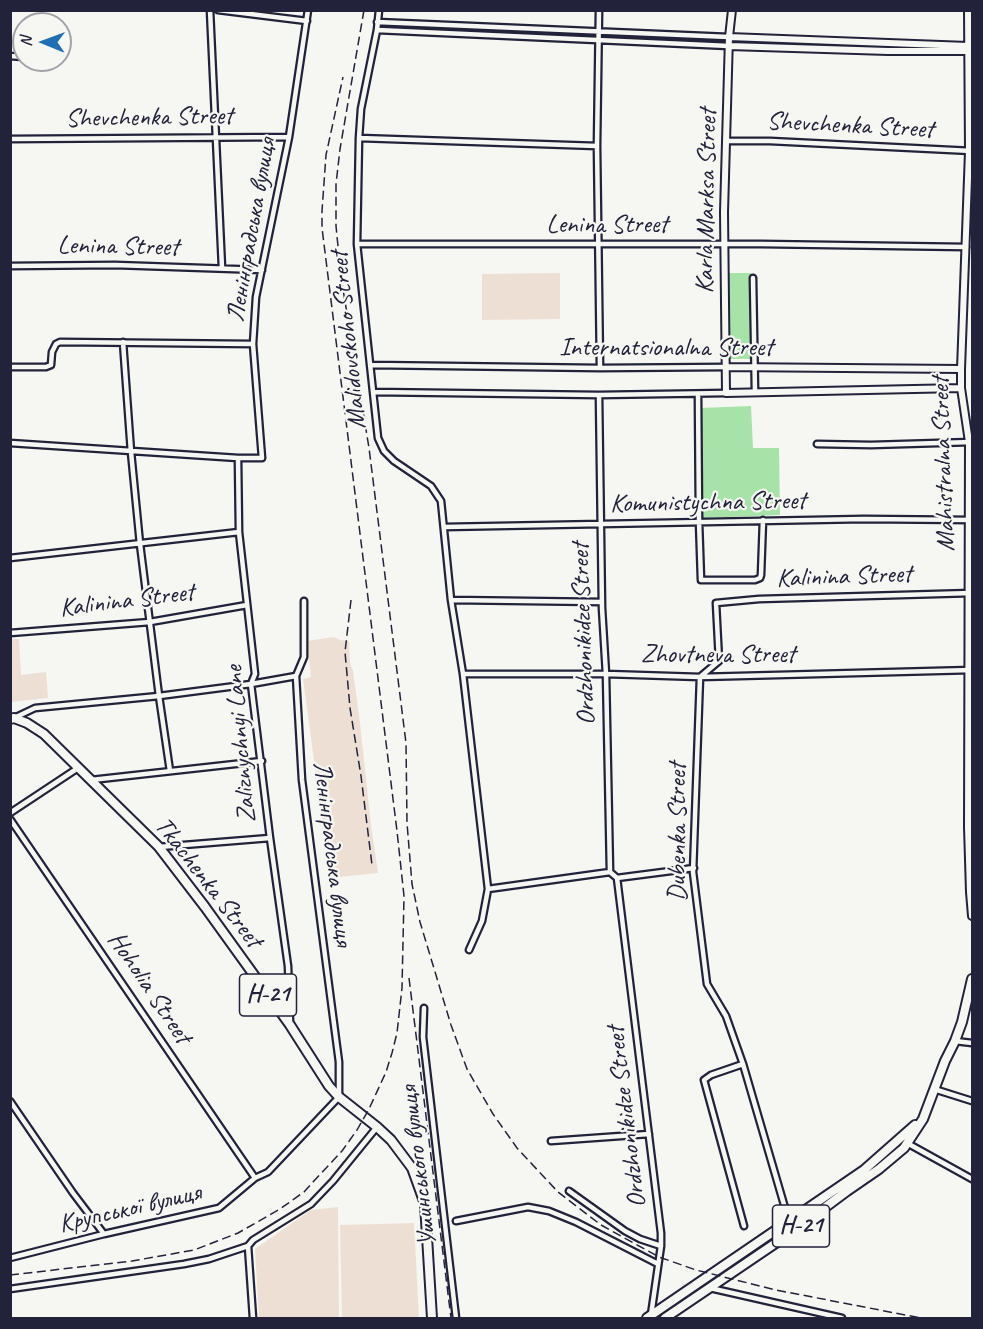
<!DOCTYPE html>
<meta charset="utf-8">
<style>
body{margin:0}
#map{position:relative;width:983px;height:1329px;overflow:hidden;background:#f6f6f2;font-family:Caveat,sans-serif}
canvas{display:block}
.frame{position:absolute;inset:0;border:12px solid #22223b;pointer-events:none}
.north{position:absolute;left:12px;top:12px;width:60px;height:60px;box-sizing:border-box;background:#f6f6f2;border:2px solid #a1a1a9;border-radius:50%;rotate:271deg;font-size:16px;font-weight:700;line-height:24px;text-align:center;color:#22223b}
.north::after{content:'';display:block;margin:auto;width:21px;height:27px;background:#1f6fb2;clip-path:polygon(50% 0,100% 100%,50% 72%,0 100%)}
</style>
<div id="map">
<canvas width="983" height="1329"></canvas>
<div class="frame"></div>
<div class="north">N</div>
</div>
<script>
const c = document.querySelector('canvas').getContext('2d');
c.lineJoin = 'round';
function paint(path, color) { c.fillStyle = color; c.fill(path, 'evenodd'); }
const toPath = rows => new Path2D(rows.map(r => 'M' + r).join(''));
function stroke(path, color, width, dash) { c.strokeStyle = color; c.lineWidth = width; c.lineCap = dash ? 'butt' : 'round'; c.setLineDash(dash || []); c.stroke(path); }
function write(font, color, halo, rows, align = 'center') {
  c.font = font + ' Caveat,sans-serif'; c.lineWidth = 4.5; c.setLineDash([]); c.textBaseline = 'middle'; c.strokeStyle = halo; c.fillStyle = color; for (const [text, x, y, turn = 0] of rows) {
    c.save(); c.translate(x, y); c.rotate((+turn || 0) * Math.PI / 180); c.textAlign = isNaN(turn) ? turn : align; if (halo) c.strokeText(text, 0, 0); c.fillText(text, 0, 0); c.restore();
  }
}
paint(toPath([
 [560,273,560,319,482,320,482,274],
 [334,637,340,640,349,641,350,663,353,671,360,723,371,825,378,873,330,878,303,679,311,677,307,641],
 [11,639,19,639,21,675,46,672,48,698,11,702],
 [338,1207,339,1318,259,1318,255,1249,311,1210],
 [414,1223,419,1318,342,1318,340,1225]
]), '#eedfd5');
paint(toPath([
 [728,273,751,273,751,359,728,359],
 [751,406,753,448,779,448,780,515,701,518,700,408]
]), '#a7e3a8');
const minor = toPath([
 [210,10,222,268],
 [218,10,307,21],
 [379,10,377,30,361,109,359,138,357,244,378,438,384,451,394,461,431,486,441,501,451,600,463,674,488,889,482,921,469,950],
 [599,10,597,146,600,368],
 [377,22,729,37],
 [377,30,729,46],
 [10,56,24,57],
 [46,60,54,61],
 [359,138,597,146],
 [10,139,289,137],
 [726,141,770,141,972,151],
 [357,244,761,244,966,247],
 [10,266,115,265,262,270],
 [753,278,755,392],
 [123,342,131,452,140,544,159,696,170,771],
 [371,365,600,368,726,367],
 [10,367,46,367,51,365,52,352,56,344,60,342,253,344],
 [373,392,599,395,726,393],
 [698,394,699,521,701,580,755,580,760,578,761,575,763,520],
 [599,395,602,608,606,674,610,872],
 [10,443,238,458,262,458,253,344,256,297,289,137,308,10],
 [817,444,871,445,972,442],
 [238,458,239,532,255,674,251,684,270,838,288,966,290,1023],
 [444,527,864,519,972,520],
 [10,558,239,532],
 [451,600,602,602],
 [10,633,150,622,247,605],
 [463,674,606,674,700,677,972,670],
 [14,718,35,708,159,696,251,684,296,676],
 [91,780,262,761],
 [10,813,78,768],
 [10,819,255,1178],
 [159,847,270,838],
 [617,878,661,1233,661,1246,651,1315],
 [488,889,610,872,617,878,694,868],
 [424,1008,423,1037,456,1318],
 [955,1041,972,1043],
 [743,1064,711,1075,704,1080,744,1226],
 [934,1089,972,1101],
 [10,1101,73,1193,104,1234],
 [551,1141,649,1134],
 [907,1143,972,1179],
 [569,1191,625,1231,640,1239,661,1246],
 [456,1221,528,1207,549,1211,576,1222,658,1264],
 [792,1232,743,1064,726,1016,707,984,693,872,700,677,719,661,716,603,759,599,972,593],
 [248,1246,253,1318],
 [10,1258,104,1234,219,1208,255,1178,268,1172,339,1097,339,1062,302,780,296,676,304,657,304,601],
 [710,1288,842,1318],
 [10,1289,184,1264,209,1259,248,1246,253,1240,311,1204,333,1181,377,1127]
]);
const tertiary = toPath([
 [732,10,729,37,724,212,726,393,961,388],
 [968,10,969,151,961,369,961,388,969,442,968,827,970,892,972,916],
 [729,37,968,46],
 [729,46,888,51,967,51],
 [726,367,961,369]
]);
const primary = toPath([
 [10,719,14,718,27,723,44,734,159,847,205,907,290,1025,329,1086,339,1097,377,1127,391,1140,412,1168,425,1204,432,1318],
 [647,1318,864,1170,915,1125],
 [665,1318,792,1232,847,1191,879,1169,904,1148,923,1119,945,1061,955,1041,962,1022,972,979]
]);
stroke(minor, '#22223b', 9);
stroke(tertiary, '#22223b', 10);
stroke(primary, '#22223b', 12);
stroke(minor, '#f6f6f2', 4.5);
stroke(tertiary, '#f6f6f2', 6);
stroke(primary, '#f6f6f2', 8);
stroke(toPath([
 [364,10,340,149,336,184,336,226,341,277,369,448,406,743,407,823,412,884,420,922,451,1025,467,1069,493,1114,517,1148,558,1192,601,1225,659,1257,696,1270,776,1290,921,1318],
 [351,600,345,652,350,708,361,776,372,865],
 [409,978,451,1318],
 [10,1275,132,1261,194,1250,238,1233,280,1209,304,1192,313,1182,342,1151,357,1130,369,1109,386,1072,392,1053,397,1033,402,988,404,896,397,831,322,228,322,211,326,155,343,77]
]), '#22223b', 1.5, [9, 4.5]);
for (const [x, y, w] of [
 [268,995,57],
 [801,1226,57]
]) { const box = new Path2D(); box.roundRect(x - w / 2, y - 21, w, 42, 4.5); c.fillStyle = '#f6f6f2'; c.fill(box); stroke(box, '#22223b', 1.5); }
write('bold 24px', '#22223b', null, [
 ["Н-21",268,995],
 ["Н-21",801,1226]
]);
write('26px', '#22223b', '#f6f6f2', [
 ["Shevchenka Street",149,118,-1],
 ["Shevchenka Street",850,126,3],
 ["Karla Marksa Street",707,201,-89],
 ["Lenina Street",607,225],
 ["Ленінградська вулиця",252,230,-80],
 ["Lenina Street",118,247,1],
 ["Malidovskoho Street",349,340,-96],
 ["Internatsionalna Street",666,348],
 ["Mahistralna Street",944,464,-92],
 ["Komunistychna Street",708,503,-1],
 ["Kalinina Street",844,577,-2],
 ["Kalinina Street",127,601,-7],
 ["Ordzhonikidze Street",584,634,-92],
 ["Zhovtneva Street",718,655],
 ["Zaliznychnyi Lane",241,744,-95],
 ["Dubenka Street",678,832,-90],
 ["Ленінградська вулиця",332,854,83],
 ["Tkachenka Street",208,883,52],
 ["Hoholia Street",149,988,56],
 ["Ordzhonikidze Street",627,1117,-97],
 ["Ушинського вулиця",419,1166,-97],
 ["Крупської вулиця",130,1209,-13]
]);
</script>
